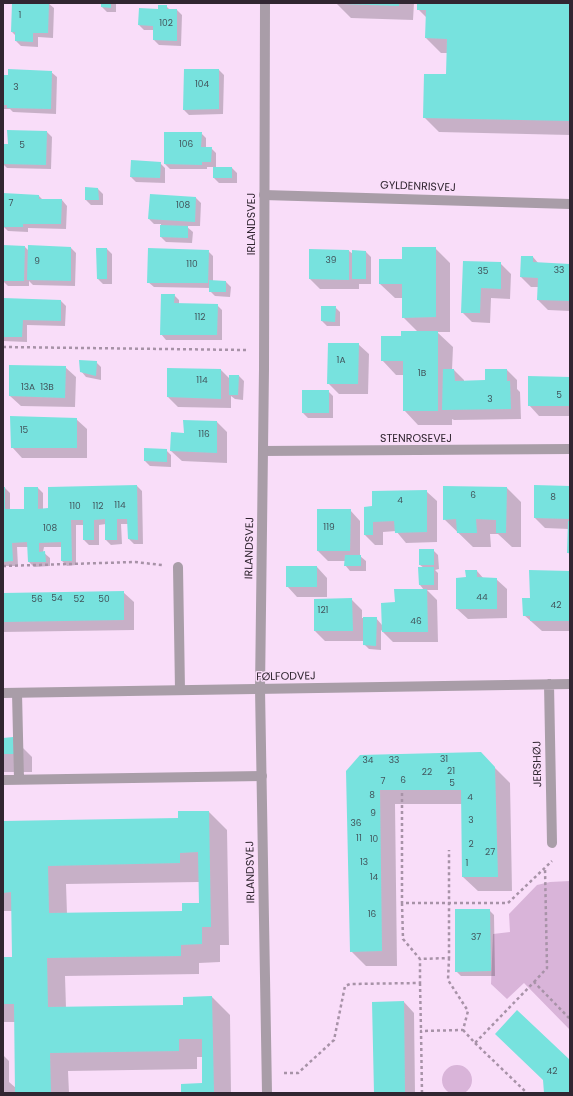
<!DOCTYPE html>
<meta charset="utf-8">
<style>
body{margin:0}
#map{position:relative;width:573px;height:1096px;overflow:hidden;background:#f9ddf9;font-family:Poppins,sans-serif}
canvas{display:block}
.frame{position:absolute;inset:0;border:4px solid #312631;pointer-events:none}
</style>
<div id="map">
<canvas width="573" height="1096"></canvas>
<div class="frame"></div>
</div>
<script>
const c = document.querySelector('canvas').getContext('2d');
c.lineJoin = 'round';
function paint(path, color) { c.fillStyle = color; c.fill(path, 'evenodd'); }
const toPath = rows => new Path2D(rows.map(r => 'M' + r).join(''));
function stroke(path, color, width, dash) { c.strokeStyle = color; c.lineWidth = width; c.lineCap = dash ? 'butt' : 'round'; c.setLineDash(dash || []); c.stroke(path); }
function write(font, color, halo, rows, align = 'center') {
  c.font = font + ' Poppins,sans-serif'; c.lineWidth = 3; c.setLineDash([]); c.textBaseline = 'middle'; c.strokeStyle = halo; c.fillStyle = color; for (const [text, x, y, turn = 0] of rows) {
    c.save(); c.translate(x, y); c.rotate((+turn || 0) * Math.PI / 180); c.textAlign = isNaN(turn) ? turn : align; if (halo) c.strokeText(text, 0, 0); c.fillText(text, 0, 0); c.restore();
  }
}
paint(toPath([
 [570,881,570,1030,524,983,507,999,491,984,493,934,510,932,509,914,537,885,550,882],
 '442 1080a15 15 0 1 1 30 0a15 15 0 1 1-30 0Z'
]), '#d9b4d9');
paint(toPath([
 [13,3,48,3,54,8,53,38,38,37,38,47,21,46,16,41,16,36,12,32],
 [102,3,116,3,116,12,107,12,102,7],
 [336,3,414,3,413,20,351,18],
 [418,3,570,3,570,135,439,132,424,117,447,75,448,53,441,53,426,38,427,18,418,9],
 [166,6,170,10,177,10,182,15,181,46,159,45,154,40,154,30,144,30,139,25,159,10],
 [219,70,224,75,223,114,189,115,184,110],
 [51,72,57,77,56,114,13,112,10,109,3,109,3,76],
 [47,132,52,137,51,169,7,168,3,164,3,145,9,145],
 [201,133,206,138,206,148,211,148,216,153,216,168,232,168,237,173,237,183,219,183,214,178,214,167,207,167,207,169,170,169,165,164],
 [160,163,165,168,165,183,136,182,131,177],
 [86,188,98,189,103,194,103,205,91,205,86,200],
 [38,195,43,200,62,200,67,206,66,229,28,228,28,232,8,231,3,226],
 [196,198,201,203,200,226,186,226,193,232,192,243,166,242,161,237,161,224,154,224,149,219],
 [25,247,29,251,71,248,76,253,75,286,33,285,29,281,29,286,8,286,3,281],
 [435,248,450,263,450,332,437,332,453,347,452,370,454,370,464,380,464,382,486,381,507,370,517,380,517,389,520,392,521,419,454,420,452,419,452,425,418,425,404,410,404,375,396,375,382,360,402,337,418,332,403,317,403,298,395,298,380,284,403,260],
 [107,249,112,254,112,284,103,284,98,279],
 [310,250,349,251,353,254,366,252,371,257,371,284,359,284,359,289,320,289,310,279],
 [208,251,213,256,213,281,226,282,231,287,230,297,215,296,210,291,210,288,154,287,148,282],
 [533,257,539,264,570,265,570,311,548,310,538,300,538,287,531,287,521,277],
 [500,263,511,274,510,299,491,298,490,323,472,322,462,312],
 [174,295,179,300,179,305,217,305,222,310,222,340,166,340,161,334],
 [3,299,61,301,66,306,65,326,27,325,27,342,3,341],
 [335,307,340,312,340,326,327,326,322,321],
 [358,344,369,354,368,394,339,394,328,383],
 [96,362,101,367,101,380,86,377,81,371],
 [65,367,76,377,75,407,21,406,10,396],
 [221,370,230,379,239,376,244,381,243,400,235,399,231,396,231,408,178,407,168,397],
 [570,378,570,416,539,416,529,405],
 [328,391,333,396,333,418,308,418,303,413],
 [76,419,87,429,87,458,22,458,12,447],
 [217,422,227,432,227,463,182,461,171,451,185,434],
 [166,450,171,455,171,467,150,466,145,461],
 [137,486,142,491,143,544,134,544,129,539,128,524,121,524,122,544,111,545,106,540,106,524,99,525,99,545,89,545,84,540,84,525,76,525,76,565,67,566,62,561,62,547,44,547,43,552,50,558,50,566,34,567,29,562,29,547,17,547,18,566,3,566,3,488,5,488,10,493,10,510,25,510,38,488,43,493,43,510],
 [570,487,570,554,568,553,569,529,545,528,535,518],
 [507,488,521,502,521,547,512,547,498,534,490,534,491,547,473,547,444,519],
 [426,491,437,501,437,542,406,543,396,531,383,532,383,545,375,545,365,535,373,507],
 [350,510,360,521,360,556,366,561,366,571,350,571,345,565,346,561,328,561,318,551],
 [433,550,438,555,439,569,435,570,438,573,438,590,427,590,437,600,438,642,393,642,381,630,381,650,369,649,364,644,364,641,325,641,315,631,352,600,362,610,362,618,376,618,382,625,397,603,424,590,420,585,419,568,424,568,420,565],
 [317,567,327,578,327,597,297,597,287,586],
 [477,571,484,579,496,579,507,589,507,618,468,619,457,609,467,578],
 [570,572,570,631,542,631,524,615,531,599],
 [123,592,134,602,134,630,3,632,3,594],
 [13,738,32,757,32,772,3,772,3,739],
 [480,753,510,783,512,891,478,891,463,877,462,804,395,804,397,966,366,966,351,951,347,772],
 [209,812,227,830,229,945,220,945,220,962,199,963,199,974,65,976,66,1008,184,1006,212,997,230,1015,231,1093,182,1093,203,1084,203,1057,197,1057,197,1069,68,1071,69,1093,3,1093,3,1055,9,1061,9,1082,16,1088,15,1022,3,1022,3,958,13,958,12,911,3,911,3,822,179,819],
 [199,882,200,904,183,912,67,914,66,884],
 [489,910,494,915,495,976,461,976,456,971],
 [404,1002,414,1013,415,1093,375,1093]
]), '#0003');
paint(toPath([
 [12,3,49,3,48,33,33,33,33,42,15,41,15,32,11,32],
 [101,3,111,3,111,8,101,7],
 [343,3,399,3,399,6,343,4],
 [417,3,570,3,570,121,423,118,424,74,446,74,447,39,425,38,426,10,417,10],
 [158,5,167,5,167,9,177,9,177,41,153,40,153,26,138,25,139,8,158,9],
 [8,69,52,71,51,109,7,108,7,105,3,105,3,75,8,75],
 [184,69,219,69,219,109,183,110],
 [7,130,47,131,46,165,3,164,3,144,8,144],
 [164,132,202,132,201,147,212,147,211,162,202,162,202,165,164,164],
 [131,160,161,162,160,178,130,177],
 [213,167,232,167,232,178,213,178],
 [85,187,98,188,99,200,85,200],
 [3,193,39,195,39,199,62,199,61,224,23,224,23,227,3,227],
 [150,194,196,197,195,222,148,219],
 [160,225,188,226,188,238,160,237],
 [3,245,25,246,24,281,3,281],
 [28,245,71,247,71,281,27,280],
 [402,247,436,247,436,317,402,318,402,284,379,284,379,259,402,259],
 [96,248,107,248,107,279,97,279],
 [148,248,209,250,208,283,147,283],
 [309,249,349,250,349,280,309,279],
 [352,250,366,251,366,279,352,279],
 [521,256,533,256,533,262,570,264,570,301,537,300,538,278,520,277],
 [463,261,501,262,501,289,481,288,480,313,461,313],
 [209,280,226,281,226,292,209,292],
 [161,294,175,294,174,303,218,304,217,335,160,335],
 [3,298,61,300,61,321,23,320,22,337,3,337],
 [321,306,336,306,335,322,321,321],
 [401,331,438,331,438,411,403,411,403,361,381,361,381,336,401,336],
 [328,343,359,343,358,384,327,384],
 [79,360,97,361,96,376,80,372],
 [9,365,66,366,65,398,9,396],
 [167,368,221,369,221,399,167,397],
 [443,369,454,369,455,381,485,380,485,369,507,369,507,381,510,381,511,409,442,410],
 [229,375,239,375,238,395,229,395],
 [528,376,570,377,570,406,528,406],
 [302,390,329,390,329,413,302,413],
 [10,416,77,418,77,448,11,448],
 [183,420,217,421,217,453,170,451,171,432,184,433],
 [144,448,167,449,167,462,144,461],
 [137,485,138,540,128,539,127,519,117,519,117,540,105,540,105,519,94,520,94,540,83,540,83,520,71,520,72,561,61,561,61,542,39,543,39,552,45,551,46,562,28,562,27,542,12,543,13,561,3,562,3,487,5,487,5,509,24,509,24,487,38,487,38,509,48,508,48,487],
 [534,485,570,486,570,519,534,518],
 [443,486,507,487,506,533,496,533,496,520,476,519,477,533,457,533,456,519,443,520],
 [427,490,427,532,395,533,394,521,373,522,373,535,364,535,364,507,372,506,372,491],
 [317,509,351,509,350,551,317,551],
 [568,521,570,521,570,553,567,553],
 [419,549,434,549,434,565,419,565],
 [345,555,361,555,361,566,344,566],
 [286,566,317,566,317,587,286,587],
 [418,567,434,567,434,585,419,585],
 [465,570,477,570,477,577,497,578,497,609,456,609,456,578,466,577],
 [529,570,570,571,570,621,530,621,530,616,523,616,522,598,530,598],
 [394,589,427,589,428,632,382,632,381,603,395,602],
 [124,591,124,620,3,622,3,593],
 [352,598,353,631,314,631,314,599],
 [363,617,377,617,376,646,363,645],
 [13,737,14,754,3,754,3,738],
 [481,752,495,767,498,877,462,877,461,790,380,790,382,951,350,952,346,771,360,755],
 [178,811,209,811,211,927,202,927,202,944,181,945,181,956,47,958,48,1007,183,1005,183,997,212,996,214,1093,181,1093,181,1084,202,1083,202,1039,179,1039,179,1051,50,1053,51,1093,15,1093,14,1004,3,1004,3,957,12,957,11,892,3,893,3,821,178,818],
 [198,852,199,903,182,903,182,911,49,913,48,866,180,863,180,853],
 [455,909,490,909,491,971,455,972],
 [404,1001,405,1093,374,1093,372,1002],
 [517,1010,570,1060,570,1093,544,1093,543,1080,495,1034]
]), '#77e2de');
stroke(toPath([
 [3,347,246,350],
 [3,566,135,562,162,565],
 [402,793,402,903,508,903,552,861],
 [402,903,403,939,420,959,449,958,449,850],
 [534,982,547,968,545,868],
 [420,983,421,1031],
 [463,1030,475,1043,534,982,570,1019],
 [475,1043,527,1093],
 [284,1073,298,1073,334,1040,345,986,350,984,420,983,420,959],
 [422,1093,421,1031,463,1030,468,1011,448,980,449,958]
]), '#a792a7', 2.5, [3, 3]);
stroke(toPath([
 [178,567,180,690],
 [17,693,19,779],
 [3,780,262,776]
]), '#a99da8', 10);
stroke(toPath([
 [264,195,570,204],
 [263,451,570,449],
 [549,684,552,843],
 [3,693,570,684]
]), '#a99da8', 10);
stroke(toPath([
 [265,3,264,369,260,689,267,1093]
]), '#a99da8', 10);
write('9px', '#42555c', null, [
 ["1",20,16],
 ["102",166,24],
 ["104",202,85],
 ["3",16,88],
 ["106",186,145],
 ["5",22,146],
 ["7",11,204],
 ["108",183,206],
 ["39",331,261],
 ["9",37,262],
 ["110",192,265],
 ["33",559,271],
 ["35",483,272],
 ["112",200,318],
 ["1A",341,361],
 ["1B",422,374],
 ["114",202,381],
 ["13A",28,388],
 ["13B",47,388],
 ["5",559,396],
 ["3",490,400],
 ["15",24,431],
 ["116",204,435],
 ["6",473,496],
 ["8",553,498],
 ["4",400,501],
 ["114",120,506],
 ["110",75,507],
 ["112",98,507],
 ["119",329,528],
 ["108",50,529],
 ["44",482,598],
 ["54",57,599],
 ["56",37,600],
 ["52",79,600],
 ["50",104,600],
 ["42",556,606],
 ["121",323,611],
 ["46",416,622],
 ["31",444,760],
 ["34",368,761],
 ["33",394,761],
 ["21",451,772],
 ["22",427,773],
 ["6",403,781],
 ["7",383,782],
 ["5",452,784],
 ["8",372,796],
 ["4",470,798],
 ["9",373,814],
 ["3",471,821],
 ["36",356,824],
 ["11",359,839],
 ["10",374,840],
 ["2",471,845],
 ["27",490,853],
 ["13",364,863],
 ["1",467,864],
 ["14",374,878],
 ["16",372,915],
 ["37",476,938],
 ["42",552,1072]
]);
write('11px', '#312631', '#f9ddf9', [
 ["GYLDENRISVEJ",418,187,2],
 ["IRLANDSVEJ",252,224,-90],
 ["STENROSEVEJ",416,439],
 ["IRLANDSVEJ",250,548,-89],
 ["FØLFODVEJ",286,677,-1],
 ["JERSHØJ",538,764,-91],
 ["IRLANDSVEJ",251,872,-91]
]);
</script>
